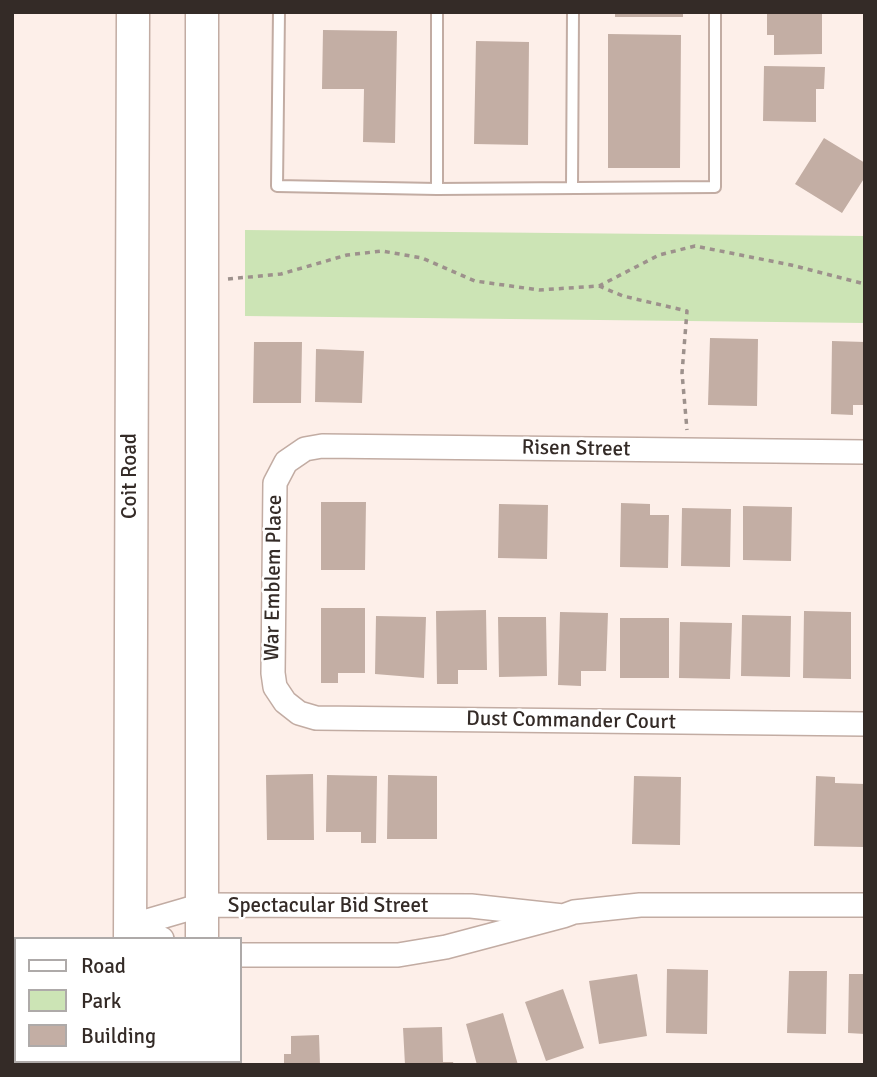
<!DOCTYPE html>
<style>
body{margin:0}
#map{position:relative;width:877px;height:1077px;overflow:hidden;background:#fdefe9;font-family:Signika,sans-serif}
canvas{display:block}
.frame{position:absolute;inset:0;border:14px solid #342b27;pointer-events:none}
.legend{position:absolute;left:14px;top:937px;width:228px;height:126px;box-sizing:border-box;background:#fff;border:2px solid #aeaaa9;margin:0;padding:9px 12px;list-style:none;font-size:21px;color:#342b27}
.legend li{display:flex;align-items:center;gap:14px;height:35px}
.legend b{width:35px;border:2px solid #aeaaa9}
</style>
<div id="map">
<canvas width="877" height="1077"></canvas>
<div class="frame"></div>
<ul class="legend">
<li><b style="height:9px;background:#fff"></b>Road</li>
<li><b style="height:19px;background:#cce4b5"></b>Park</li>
<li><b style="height:19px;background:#c3aea4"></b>Building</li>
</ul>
</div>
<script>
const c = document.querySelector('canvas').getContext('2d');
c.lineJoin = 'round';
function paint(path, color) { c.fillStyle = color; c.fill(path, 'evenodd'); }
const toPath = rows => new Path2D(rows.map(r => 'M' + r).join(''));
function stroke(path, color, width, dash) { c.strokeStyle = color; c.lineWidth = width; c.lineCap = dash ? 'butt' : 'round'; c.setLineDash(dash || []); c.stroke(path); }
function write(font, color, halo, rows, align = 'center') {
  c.font = font + ' Signika,sans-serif'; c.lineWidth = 5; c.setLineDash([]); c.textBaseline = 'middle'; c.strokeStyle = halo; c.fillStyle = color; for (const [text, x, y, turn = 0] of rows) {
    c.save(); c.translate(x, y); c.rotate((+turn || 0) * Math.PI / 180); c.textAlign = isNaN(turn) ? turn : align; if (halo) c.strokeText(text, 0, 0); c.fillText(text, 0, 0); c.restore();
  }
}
paint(toPath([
 [245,230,865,236,865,323,245,316]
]), '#cce4b5');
paint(toPath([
 [615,12,683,12,683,17,615,17],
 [767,12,822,12,822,54,774,55,774,35,767,35],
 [323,30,397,31,395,143,363,142,364,89,322,89],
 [608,34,681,35,680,168,608,168],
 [476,41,529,42,528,145,474,144],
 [764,66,825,67,824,89,816,89,816,122,763,121],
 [824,138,865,163,865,177,842,213,795,184],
 [710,338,758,339,757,406,708,405],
 [832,341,865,342,865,405,853,405,853,415,831,414],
 [254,342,302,342,301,403,253,403],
 [316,349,364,351,362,403,315,402],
 [321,502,366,502,365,570,321,570],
 [621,503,650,504,650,515,669,515,668,568,620,567],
 [499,504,548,505,547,559,498,558],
 [743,506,792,507,791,561,743,560],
 [682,508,731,509,730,567,681,566],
 [321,608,365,608,365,673,338,673,338,683,321,683],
 [486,610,487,670,458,670,458,684,437,684,436,611],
 [804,611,851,612,851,679,803,678],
 [560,612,608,613,606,671,581,671,581,686,558,685],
 [742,615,791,616,790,677,741,676],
 [376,616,426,617,424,678,375,674],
 [498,617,546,617,547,676,499,677],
 [620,618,669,618,669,678,620,678],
 [680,622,732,623,730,679,679,678],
 [313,774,314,840,267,840,266,775],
 [327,775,377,776,376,843,361,843,361,832,326,832],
 [388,775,437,776,437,839,387,839],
 [634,776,681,777,680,845,632,844],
 [816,776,835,777,835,783,865,784,864,847,814,846],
 [667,969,708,970,707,1034,666,1033],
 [789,971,827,971,826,1034,787,1033],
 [637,974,647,1036,599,1044,589,981],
 [849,974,865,974,865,1034,848,1033],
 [563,989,584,1048,546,1061,525,1002],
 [503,1013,518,1065,477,1065,466,1024],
 [442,1027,443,1062,453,1062,454,1065,405,1065,403,1028],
 [319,1035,320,1065,284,1065,284,1054,291,1054,291,1036]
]), '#c3aea4');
const service = toPath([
 [279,12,277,186,437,189,715,187,715,12],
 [572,187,573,12],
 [437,189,437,12]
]);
const minor = toPath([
 [865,452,322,446,305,449,286,462,275,483,273,673,275,687,285,702,299,713,316,718,865,724],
 [563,916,574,912,640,905,865,905],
 [130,926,202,905,471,906,563,916,446,947,398,955,240,955],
 [130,926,162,939]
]);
const secondary = toPath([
 [202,12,202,939],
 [130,939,133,12],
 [129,1065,129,1061],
 [201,1065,201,1061]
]);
stroke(service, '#c2aca3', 14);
stroke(minor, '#c2aca3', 26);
stroke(secondary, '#c2aca3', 35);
stroke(toPath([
 [228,279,281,274,347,255,382,251,422,258,475,281,539,290,599,286,659,255,695,246,791,265,865,284],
 [599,286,623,296,687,311,682,373,687,430]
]), '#9d918c', 3.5, [5, 5]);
stroke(service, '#fff', 10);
stroke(minor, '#fff', 23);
stroke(secondary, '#fff', 32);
write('21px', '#342b27', '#fff', [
 ["Risen Street",576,449,1],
 ["Coit Road",130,476,-90],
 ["War Emblem Place",274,578,-89],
 ["Dust Commander Court",571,721,1],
 ["Spectacular Bid Street",328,906]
]);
</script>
